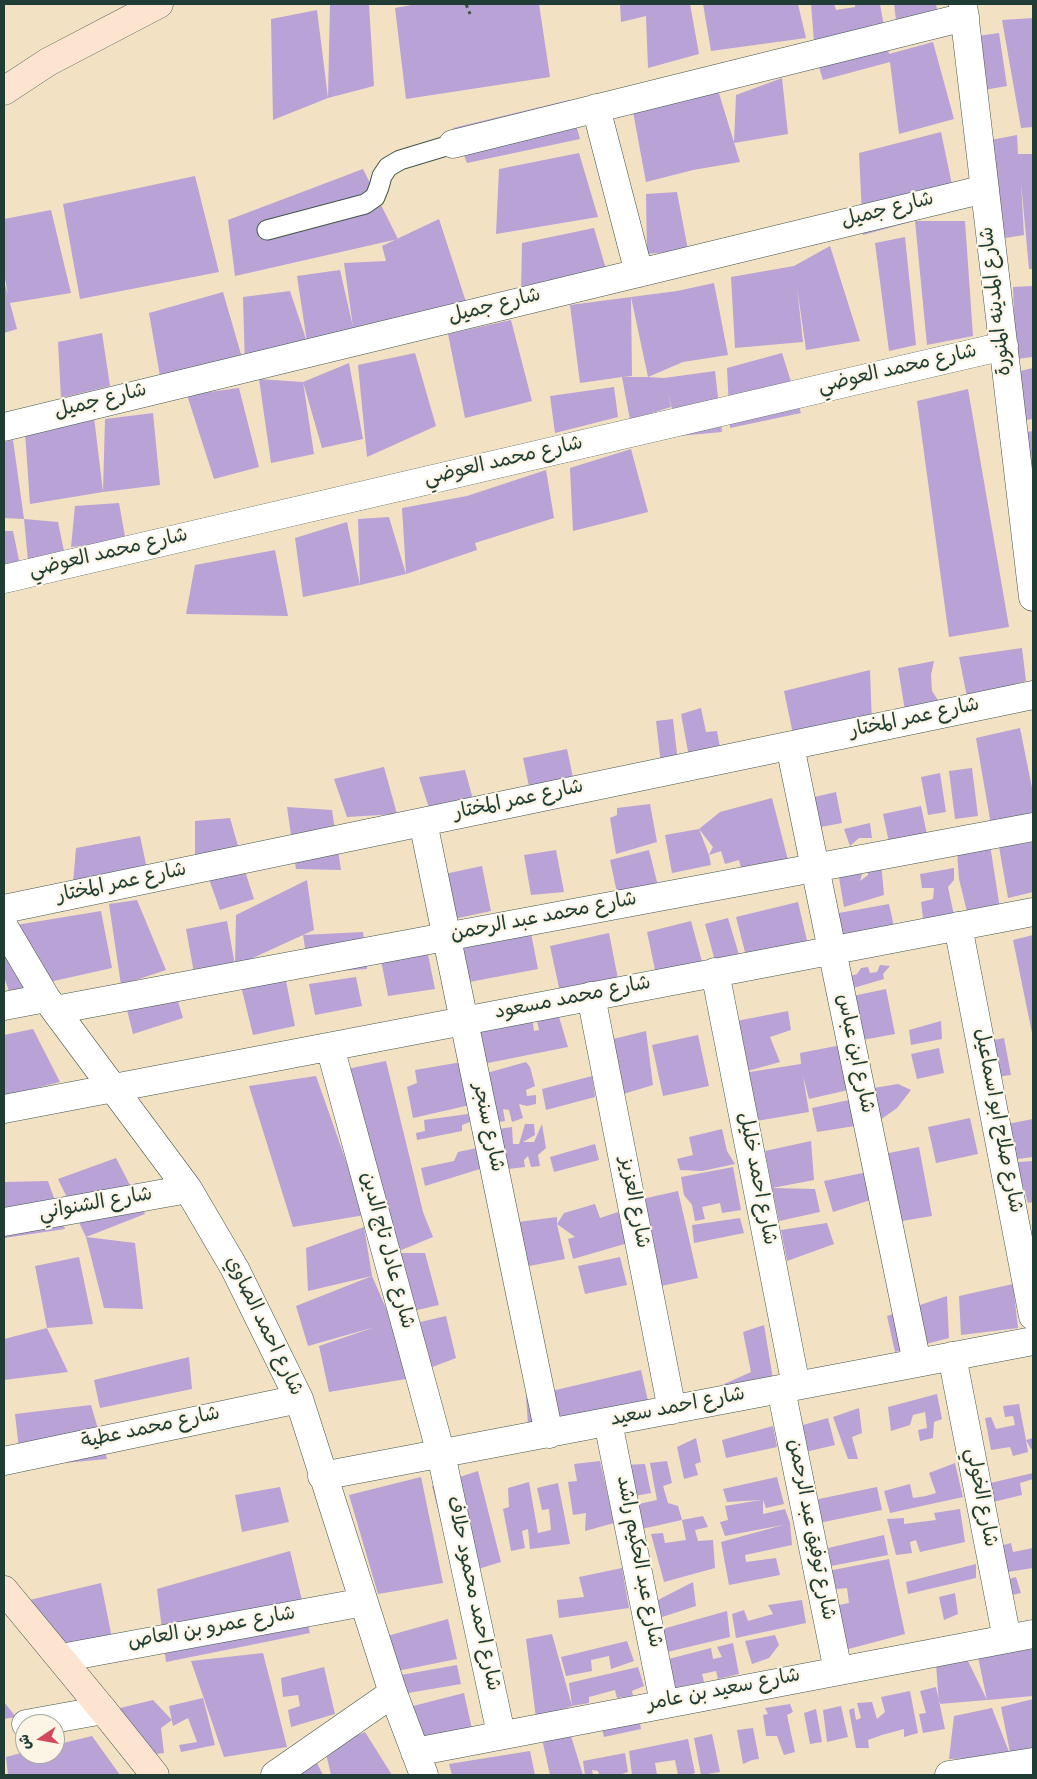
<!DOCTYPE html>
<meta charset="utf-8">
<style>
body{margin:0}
#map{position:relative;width:1037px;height:1779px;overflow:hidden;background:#f3e1c3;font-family:Dekko,"Playpen Sans Arabic",sans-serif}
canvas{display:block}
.frame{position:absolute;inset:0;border:5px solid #1f3d34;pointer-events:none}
.north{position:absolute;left:15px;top:1714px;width:50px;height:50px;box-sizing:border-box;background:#fcf5e5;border:1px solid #a4ab9e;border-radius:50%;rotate:258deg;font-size:14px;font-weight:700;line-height:20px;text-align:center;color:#1f3d34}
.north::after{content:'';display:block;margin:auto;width:18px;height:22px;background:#d1495b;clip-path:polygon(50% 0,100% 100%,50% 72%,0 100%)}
</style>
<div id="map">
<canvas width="1037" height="1779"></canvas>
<div class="frame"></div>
<div class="north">ش</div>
</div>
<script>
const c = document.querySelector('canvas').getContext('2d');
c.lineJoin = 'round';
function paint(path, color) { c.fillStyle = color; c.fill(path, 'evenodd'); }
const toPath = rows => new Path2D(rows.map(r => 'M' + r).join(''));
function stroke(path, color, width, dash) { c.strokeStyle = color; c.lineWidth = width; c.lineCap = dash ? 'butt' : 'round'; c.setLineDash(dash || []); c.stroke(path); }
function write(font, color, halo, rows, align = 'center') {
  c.font = font + ' Dekko,"Playpen Sans Arabic",sans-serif'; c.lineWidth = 4.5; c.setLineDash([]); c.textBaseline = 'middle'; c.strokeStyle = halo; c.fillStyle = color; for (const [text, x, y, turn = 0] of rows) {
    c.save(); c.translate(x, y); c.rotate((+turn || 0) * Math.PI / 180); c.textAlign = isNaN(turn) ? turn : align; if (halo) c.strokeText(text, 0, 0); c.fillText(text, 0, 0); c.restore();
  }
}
paint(toPath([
 [330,4,369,4,374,86,328,98,273,120,271,19,317,10,328,98],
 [417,4,539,4,550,77,406,99,395,8],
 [620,4,690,4,699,54,648,68,646,16,621,22],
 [703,4,798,4,806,38,711,51],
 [811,4,834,4,836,10,855,7,855,4,880,4,889,54,933,42,954,119,899,134,890,62,823,80,815,54],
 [894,4,936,4,940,24,896,20],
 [1033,18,1033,127,1021,128,1002,20],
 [999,33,1007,86,978,91,970,37],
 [782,78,788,134,734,143,736,95],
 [718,90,740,162,693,170,646,182,633,112],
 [569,100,580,139,467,163,453,128],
 [941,132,957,209,863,235,859,153],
 [1017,135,1018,154,1033,154,1033,269,1029,269,1021,182,1024,235,993,240,981,142],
 [579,153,598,217,496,234,499,169],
 [363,169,398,239,235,276,228,220],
 [195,176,219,272,80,299,63,204],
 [677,192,688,250,647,254,646,194],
 [51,210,71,293,10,303,17,329,4,333,4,282,8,294,4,274,4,219],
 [439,219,466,302,399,317,354,332,307,342,297,276,340,270,353,327,344,263,386,261,382,246],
 [915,221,965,221,973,336,927,345],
 [594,228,606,269,521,291,522,243],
 [905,237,916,345,889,351,875,243],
 [830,246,860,341,806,350,797,287,803,342,735,348,731,277,794,266],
 [714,283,728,355,683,362,648,377,664,378,715,371,722,432,679,436,668,393,671,407,630,420,622,377,580,383,570,305,631,297,632,376,622,377,648,377,631,297,677,291],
 [1033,286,1033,357,1016,359,1013,287],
 [290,291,307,342,245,368,160,376,149,313,223,292,245,368,243,297],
 [511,320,532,401,465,418,448,334],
 [102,333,110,386,61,398,58,342],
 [415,353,436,426,367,457,358,365],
 [782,353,801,413,730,428,727,368],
 [349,363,363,439,322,448,303,382],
 [1033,368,1033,419,1025,420,1020,371],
 [259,379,303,382,314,454,271,463],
 [614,387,618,417,555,433,550,396],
 [239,388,259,467,214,479,187,395],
 [968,389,1009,627,949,637,917,401],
 [153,413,160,485,103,492,30,504,25,432,94,417,103,492,105,419],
 [1033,431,1033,466,1030,466,1026,432],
 [13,440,24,519,58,522,65,556,28,561,24,519,4,518,4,442],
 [631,449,648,512,573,531,570,468],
 [546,470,554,518,475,543,477,550,406,574,402,508,467,496],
 [119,503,126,542,71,547,75,506],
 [389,517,406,574,360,585,303,597,295,538,347,522,360,585,358,519],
 [4,531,13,531,20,565,4,567],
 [275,550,288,616,186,614,195,565],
 [1022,648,1026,681,967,697,959,657],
 [934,661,931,675,932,691,940,703,906,717,898,668],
 [870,670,872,725,794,739,784,691],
 [701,708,706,732,717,731,721,753,689,757,681,714],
 [673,719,678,762,661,764,656,721],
 [1020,728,1033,793,1033,812,991,825,976,738],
 [567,749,575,787,531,796,523,758],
 [384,767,397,814,347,817,334,779],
 [972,768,978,816,955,819,949,771],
 [465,770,474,803,430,811,419,777],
 [940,773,946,812,928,815,921,777],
 [836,792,842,823,816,828,810,798],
 [772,798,788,860,742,872,739,860,725,864,721,851,709,855,711,865,672,873,665,835,699,829,709,855,713,847,699,829,720,812],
 [650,804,657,842,616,854,610,818,617,815,617,808],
 [921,806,929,844,891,852,883,814],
 [287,807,332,810,341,870,296,869],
 [230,818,242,860,195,856,195,821],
 [870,823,872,838,859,838,850,846,844,829],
 [140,836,147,869,73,883,76,848],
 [1033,842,1033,892,1008,898,999,847],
 [990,845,1001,915,969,920,959,879,957,851],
 [556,850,564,892,531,895,524,855],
 [649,850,659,890,619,902,610,860],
 [867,862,881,862,884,895,844,907,837,866,864,867,860,881,868,875],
 [482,866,491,911,449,920,440,875],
 [205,868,244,868,254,899,220,910],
 [954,868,954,880,948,887,955,920,924,926,921,902,933,899,934,888,922,888,920,874],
 [307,880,314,930,303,935,363,932,367,969,309,973,303,935,196,984,186,929,227,921,235,965,236,915],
 [137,900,166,970,121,985,109,904],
 [798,902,808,945,747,960,736,917],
 [889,904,895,931,839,938,833,914],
 [101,911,112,968,9,991,4,977,4,927],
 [728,918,742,965,718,972,705,924],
 [691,921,704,969,657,979,647,932],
 [530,928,538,969,464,983,456,938],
 [609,933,619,984,561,997,550,946],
 [1033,935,1033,1033,1032,1033,1013,940],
 [426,945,435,989,388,996,380,955],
 [880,965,890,966,883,974,884,979,850,989,850,976,857,974,861,968,868,967,870,973,877,972],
 [285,976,295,1026,253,1035,241,986],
 [356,977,362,1006,315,1015,309,984],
 [886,989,895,1034,857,1041,848,997],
 [177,998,183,1018,133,1034,127,1010],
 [556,1007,568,1047,483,1064,476,1027,532,1018,534,1031,539,1030,535,1011],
 [788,1011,791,1030,770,1037,780,1062,737,1074,726,1023],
 [941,1021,942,1039,911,1045,909,1030],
 [33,1029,60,1082,4,1096,4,1035],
 [646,1031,653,1085,620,1095,609,1040],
 [698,1035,709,1086,663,1096,652,1045],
 [1004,1038,1011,1075,995,1077,989,1041],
 [852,1043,861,1087,809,1099,803,1076,809,1112,745,1123,737,1074,801,1064,800,1053],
 [939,1048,944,1073,917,1079,911,1054],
 [386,1061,423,1212,433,1237,394,1253,425,1253,439,1305,413,1311,394,1253,388,1222,347,1069],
 [462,1062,470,1105,413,1118,407,1087,417,1083,415,1070],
 [526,1062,530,1067,535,1086,526,1090,527,1096,536,1095,536,1104,527,1106,519,1104,523,1118,512,1122,509,1110,503,1109,505,1121,492,1123,483,1074],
 [316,1076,365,1215,293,1227,249,1086],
 [592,1076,595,1097,546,1110,542,1089],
 [898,1084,911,1090,897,1108,883,1118,872,1122,861,1090],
 [858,1098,861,1125,817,1132,812,1108],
 [468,1114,470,1122,462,1125,462,1131,417,1140,416,1133,425,1131,424,1120],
 [970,1118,978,1154,936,1163,928,1127],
 [1033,1119,1033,1157,1001,1161,997,1126],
 [525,1124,534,1124,535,1135,523,1142,534,1142,542,1124,546,1148,538,1155,540,1166,531,1167,528,1156,524,1160,525,1167,500,1170,491,1130,512,1127,513,1144,519,1144],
 [722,1129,727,1151,735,1164,702,1171,680,1170,677,1159,693,1155,689,1137],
 [811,1141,814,1180,772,1188,765,1151],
 [595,1144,599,1160,554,1172,550,1157],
 [919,1147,932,1216,896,1222,884,1154],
 [477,1148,480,1169,425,1186,421,1168,454,1161,458,1152],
 [116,1158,145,1214,86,1237,135,1243,143,1309,104,1308,86,1237,58,1179],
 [1033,1161,1033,1202,1028,1203,1023,1186,1011,1189,1004,1163],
 [733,1167,741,1210,722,1213,720,1203,702,1207,705,1219,695,1221,692,1205,684,1195,681,1177],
 [877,1170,880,1197,833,1212,824,1181],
 [48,1181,65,1229,4,1238,4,1182],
 [772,1188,815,1189,820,1212,779,1221],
 [678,1191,698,1278,652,1288,633,1201],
 [595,1204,600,1218,618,1212,628,1243,573,1259,568,1239,575,1237,557,1224,564,1213],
 [557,1217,557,1224,565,1259,519,1268,510,1223],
 [740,1218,744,1233,694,1243,692,1225],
 [827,1223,834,1244,787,1261,781,1230],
 [364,1227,372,1276,392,1322,406,1379,329,1392,319,1346,375,1327,308,1346,296,1306,372,1276,308,1291,306,1248],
 [79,1257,93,1324,47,1328,35,1266],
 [620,1257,627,1285,585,1294,578,1266],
 [1013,1284,1018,1328,961,1335,959,1296],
 [947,1296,949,1338,895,1352,887,1316],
 [446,1316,456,1358,427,1369,420,1322],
 [764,1325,774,1385,726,1394,722,1385,751,1372,743,1332],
 [47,1328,68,1372,4,1380,4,1339],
 [189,1357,192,1389,100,1408,94,1380],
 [641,1370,648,1401,528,1424,526,1397],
 [937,1394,942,1419,934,1422,933,1438,920,1441,918,1430,927,1428,925,1412,913,1415,910,1425,891,1431,888,1407],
 [1019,1404,1026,1440,1033,1438,1033,1448,1031,1449,1026,1440,1028,1452,1013,1456,1010,1447,991,1450,985,1418,991,1417,996,1429,1015,1425,1013,1416,1005,1417,1003,1406],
 [91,1405,107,1459,21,1467,15,1414],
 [859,1408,862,1433,852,1437,858,1459,848,1459,833,1417],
 [828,1418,835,1445,801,1453,796,1427],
 [773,1426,777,1447,726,1458,722,1440],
 [696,1438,701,1462,695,1464,698,1475,684,1479,677,1447],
 [600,1461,614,1523,585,1531,586,1513,573,1515,568,1482,577,1481,574,1464],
 [667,1461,672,1483,663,1486,668,1503,678,1506,682,1520,703,1516,708,1527,695,1530,698,1541,713,1540,715,1568,664,1582,651,1534,663,1533,665,1543,686,1540,682,1520,637,1530,625,1507,657,1500,650,1463],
 [955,1463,963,1497,890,1513,884,1491,910,1484,913,1498,926,1496,936,1493,929,1473],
 [645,1464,651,1493,629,1497,623,1465],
 [478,1471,501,1562,455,1576,432,1486],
 [1033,1473,1033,1479,1020,1483,1022,1495,989,1503,986,1484],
 [421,1477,443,1583,378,1594,349,1495],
 [777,1477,784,1504,766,1508,763,1500,763,1514,785,1509,790,1523,792,1545,745,1555,746,1562,776,1558,780,1575,729,1585,721,1542,783,1525,725,1536,720,1522,728,1520,725,1506,761,1500,727,1502,723,1489],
 [529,1482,538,1533,551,1530,549,1509,542,1510,537,1488,558,1483,570,1544,530,1549,528,1529,522,1531,525,1548,511,1551,503,1509,509,1507,508,1488],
 [280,1487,289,1522,242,1532,235,1495],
 [877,1487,882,1510,814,1524,809,1501],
 [960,1509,965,1542,920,1552,916,1540,910,1542,912,1553,896,1555,887,1519,904,1518,904,1524,936,1520,934,1513],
 [884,1535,888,1555,831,1566,828,1548],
 [1011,1543,1013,1552,1033,1548,1033,1568,994,1574,993,1548],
 [290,1551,310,1633,166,1662,157,1589],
 [889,1559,905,1634,841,1651,830,1607,849,1603,847,1588,828,1590,823,1572],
 [976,1564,976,1578,908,1594,906,1582],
 [622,1568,629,1608,559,1618,557,1600,584,1597,579,1577],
 [1016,1577,1021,1593,1003,1597,1001,1581],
 [693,1582,696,1606,659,1618,656,1601],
 [101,1583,114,1648,44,1659,4,1606],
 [955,1593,958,1614,944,1620,939,1597],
 [802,1600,806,1623,736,1638,732,1614,744,1610,748,1621,773,1614,768,1605],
 [727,1611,730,1637,663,1653,659,1630],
 [448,1619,457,1659,397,1671,387,1636],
 [552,1634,572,1706,569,1683,638,1667,644,1686,632,1691,633,1696,617,1698,615,1690,589,1697,589,1703,572,1706,536,1718,526,1639],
 [775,1635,779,1645,769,1658,752,1664,745,1641],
 [627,1641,634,1661,611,1669,609,1656,591,1660,592,1671,566,1676,561,1657],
 [733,1643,739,1674,718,1679,716,1671,702,1674,704,1682,662,1690,661,1661,711,1648,713,1659,722,1657,717,1647],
 [1033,1649,1033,1696,987,1700,978,1657],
 [263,1653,287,1747,224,1757,191,1661],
 [968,1661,987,1700,939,1704,936,1664],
 [457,1665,461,1684,408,1693,401,1675],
 [324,1667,335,1714,291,1727,288,1710,300,1706,298,1695,283,1697,281,1678],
 [936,1687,945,1729,923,1733,919,1714,926,1713,920,1691],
 [910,1691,918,1733,904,1737,904,1729,882,1735,868,1740,869,1748,856,1748,849,1710,854,1708,856,1720,861,1718,857,1703,872,1702,877,1719,885,1712,881,1697],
 [464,1693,472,1729,419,1739,413,1706],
 [203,1698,215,1745,181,1752,179,1745,197,1742,188,1718,173,1726,169,1706],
 [1033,1699,1033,1751,1011,1757,1001,1707],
 [153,1700,172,1720,161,1728,164,1753,147,1755,112,1710],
 [4,1702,16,1717,4,1719],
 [790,1704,793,1712,787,1715,795,1752,784,1755,777,1736,766,1736,763,1715,768,1714,765,1708],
 [841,1706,848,1737,827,1742,823,1710],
 [992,1708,1011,1757,949,1759,954,1716],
 [816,1709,822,1742,810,1744,804,1713],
 [638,1712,641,1729,604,1737,600,1721],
 [753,1728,759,1759,752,1760,743,1764,737,1730],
 [365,1732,392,1775,331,1775,325,1749],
 [712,1734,720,1772,701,1775,694,1738],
 [92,1736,120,1775,8,1775,6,1757,25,1752,25,1754,55,1754,55,1745],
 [571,1736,583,1775,550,1775,542,1739],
 [688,1739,695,1773,688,1775,678,1775,675,1760,655,1763,657,1775,632,1775,629,1751],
 [530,1751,535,1775,452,1775,449,1764],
 [625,1753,628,1772,618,1775,599,1775,598,1771,592,1770,593,1775,585,1775,583,1761],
 [314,1757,323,1775,286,1775]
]), '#b9a2d6');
const lane = toPath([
 [267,230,365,204,375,197,379,187,382,176,388,167,400,160,453,144]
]);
const street = toPath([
 [963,4,1033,597],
 [596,108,639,273],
 [453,144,965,17],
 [4,427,985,189],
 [4,579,1004,346],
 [790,746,917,1363],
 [423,822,549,1434],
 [4,909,1033,695],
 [958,926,1033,1316],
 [4,927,46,998,188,1189,235,1269,299,1399,393,1693,424,1775],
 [715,972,796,1386],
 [591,996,672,1410],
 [4,1006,46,998],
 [55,1010,1033,827],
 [330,1047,441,1454,501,1734],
 [4,1109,1033,912],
 [4,1222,188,1189],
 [952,1356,1007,1639],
 [781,1389,838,1671],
 [608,1422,664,1703],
 [4,1461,299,1399],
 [322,1476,1033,1341],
 [61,1658,364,1602],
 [26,1724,103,1710],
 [415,1752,1033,1634],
 [275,1775,393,1693],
 [949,1775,1033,1762]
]);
const secondary = toPath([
 [4,91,48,62,159,4],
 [4,1590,103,1710,155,1775]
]);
stroke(lane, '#3f5649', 21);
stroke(street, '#3f5649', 29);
stroke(secondary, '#3f5649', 29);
stroke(toPath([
 [466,4,470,14]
]), '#3f5649', 3, [4, 4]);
stroke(lane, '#fff', 19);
stroke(street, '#fff', 28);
stroke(secondary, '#fde4d1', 28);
write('20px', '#1f3d34', '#fcf5e5', [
 ["شارع جميل",888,212,-14],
 ["شارع المدينه المنورة",998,301,-97],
 ["شارع جميل",495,308,-14],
 ["شارع محمد العوضي",898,371,-13],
 ["شارع جميل",101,403,-14],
 ["شارع محمد العوضي",504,463,-13],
 ["شارع محمد العوضي",109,555,-13],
 ["شارع عمر المختار",915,720,-12],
 ["شارع عمر المختار",519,802,-12],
 ["شارع عمر المختار",122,885,-12],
 ["شارع محمد عبد الرحمن",544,919,-11],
 ["شارع محمد مسعود",573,1000,-11],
 ["شارع ابن عباس",853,1054,78],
 ["شارع صلاح ابو اسماعيل",996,1121,79],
 ["شارع سنجر",486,1128,78],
 ["شارع احمد خليل",755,1179,79],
 ["شارع العزيز",632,1203,79],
 ["شارع الشنواني",96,1206,-10],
 ["شارع عادل تاج الدين",385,1251,75],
 ["شارع احمد الصاوي",262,1327,64],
 ["شارع احمد سعيد",678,1409,-11],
 ["شارع محمد عطية",151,1430,-12],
 ["شارع الخولي",979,1498,79],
 ["شارع توفيق عبد الرحمن",809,1530,79],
 ["شارع عبد الحكيم راشد",637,1562,79],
 ["شارع احمد محمود حلاف",471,1594,78],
 ["شارع عمرو بن العاص",212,1630,-10],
 ["شارع سعيد بن عامر",724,1692,-11]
]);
</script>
